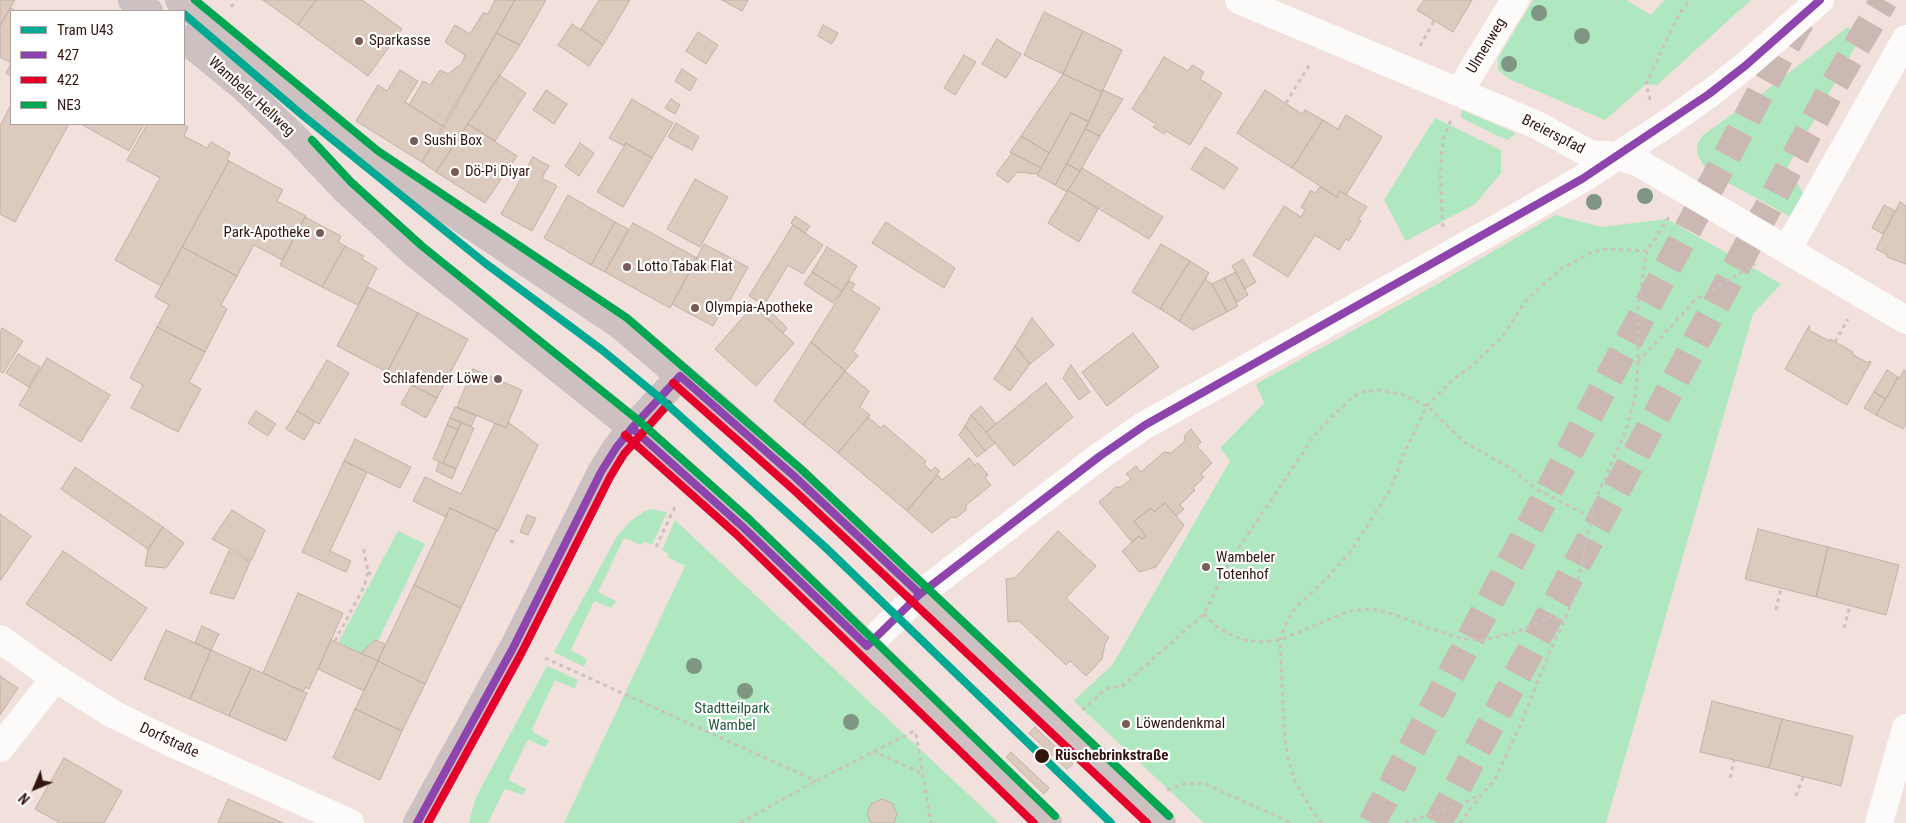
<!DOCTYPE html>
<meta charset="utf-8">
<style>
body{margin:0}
#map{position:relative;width:1906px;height:823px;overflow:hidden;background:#f1e0db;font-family:"Roboto Condensed",sans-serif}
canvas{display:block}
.legend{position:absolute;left:10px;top:10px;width:175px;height:115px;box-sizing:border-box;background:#fff;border:1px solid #ada29f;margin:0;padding:6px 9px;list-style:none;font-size:15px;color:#33170f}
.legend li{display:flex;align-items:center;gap:10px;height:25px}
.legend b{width:25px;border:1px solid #ada29f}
.north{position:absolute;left:10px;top:763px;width:50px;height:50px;-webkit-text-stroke:4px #fff;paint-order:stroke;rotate:225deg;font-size:14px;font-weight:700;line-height:20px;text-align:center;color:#33170f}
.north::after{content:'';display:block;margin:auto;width:18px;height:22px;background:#33170f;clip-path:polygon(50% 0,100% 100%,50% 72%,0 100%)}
</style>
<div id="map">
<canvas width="1906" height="823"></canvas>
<ul class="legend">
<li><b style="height:6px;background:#00a991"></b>Tram U43</li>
<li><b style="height:6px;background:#8e44ad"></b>427</li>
<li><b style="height:6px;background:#e4002b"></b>422</li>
<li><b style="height:6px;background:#00a651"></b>NE3</li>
</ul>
<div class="north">N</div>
</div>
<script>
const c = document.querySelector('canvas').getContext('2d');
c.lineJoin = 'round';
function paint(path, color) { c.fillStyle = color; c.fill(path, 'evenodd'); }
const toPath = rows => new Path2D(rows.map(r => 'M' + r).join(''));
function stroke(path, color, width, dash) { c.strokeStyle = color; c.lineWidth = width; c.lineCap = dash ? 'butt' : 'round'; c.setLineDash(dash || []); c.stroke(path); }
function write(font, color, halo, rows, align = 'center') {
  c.font = font + ' "Roboto Condensed",sans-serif'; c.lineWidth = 4.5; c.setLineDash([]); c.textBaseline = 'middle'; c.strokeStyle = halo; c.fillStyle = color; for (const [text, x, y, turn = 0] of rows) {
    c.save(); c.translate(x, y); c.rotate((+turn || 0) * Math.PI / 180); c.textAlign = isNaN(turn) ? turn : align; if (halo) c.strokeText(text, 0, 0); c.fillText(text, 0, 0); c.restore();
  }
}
paint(toPath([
 [1533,0,1626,0,1651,15,1664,0,1751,0,1657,85,1646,84,1605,120,1509,79,1498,70,1498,58],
 [1848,27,1859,40,1787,168,1804,194,1791,217,1714,175,1704,166,1698,156,1697,144,1703,135,1764,92],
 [1462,110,1513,132,1515,134,1508,140,1494,134,1463,119,1461,117],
 [1435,118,1501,150,1501,173,1475,204,1406,241,1384,200],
 [1555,215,1601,227,1667,219,1781,284,1753,314,1606,823,1204,823,1074,701,1113,664,1230,461,1220,448,1264,403,1256,384,1432,287],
 [650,509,667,512,652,545,644,541,642,545,624,538,598,592,616,601,611,608,594,601,571,650,587,659,584,667,554,652,617,536,631,521,643,512],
 [675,520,999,823,564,823,685,566,667,557,669,554,662,550],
 [398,531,425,544,378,641,375,640,361,653,338,643],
 [547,666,578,680,575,688,573,688,555,680,532,729,533,732,549,741,545,747,529,740,527,741,509,778,510,781,526,789,523,795,506,789,504,790,488,823,469,823,475,799]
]), '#afe7c1');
const building = toPath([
 [0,0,15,0,0,26,0,0],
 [263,0,316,0,298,25,263,0],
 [316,0,362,0,402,29,368,76,298,25,316,0],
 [495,0,515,0,444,127,409,105,423,81,430,85,440,70,448,74,462,63,465,55,445,42,455,25,470,34,483,13,488,14,495,0],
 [515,0,546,0,520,45,496,33,515,0],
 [599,0,630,0,603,45,581,29,599,0],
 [722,0,748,0,742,11,722,0],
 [1424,0,1472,0,1453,32,1417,10,1424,0],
 [10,8,16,11,11,11,11,76,6,73,11,63,0,57,0,26,10,8],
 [1044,12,1083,31,1063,74,1024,55,1044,12],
 [572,24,603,45,589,66,558,45,572,24],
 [823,25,838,33,832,44,818,36,823,25],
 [1083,31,1122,50,1102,92,1063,74,1083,31],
 [698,32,718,45,706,64,686,51,698,32],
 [496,33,520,45,436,172,422,162,496,33],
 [997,39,1021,54,1006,78,982,64,997,39],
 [964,55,976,62,955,95,944,88,964,55],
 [1164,57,1188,71,1192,65,1204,72,1200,79,1222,93,1190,145,1166,131,1164,134,1153,127,1156,124,1132,109,1164,57],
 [682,69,697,79,690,91,675,81,682,69],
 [400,70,418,81,405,102,444,127,422,162,356,121,378,85,387,91,400,70],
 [1063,74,1102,92,1089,122,1071,113,1049,153,1021,136,1063,74],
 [499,75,526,93,495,141,468,124,499,75],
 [546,90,567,104,554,124,533,110,546,90],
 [1103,90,1123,99,1100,136,1085,129,1103,90],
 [1265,90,1302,114,1305,110,1323,120,1292,168,1237,133,1265,90],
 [632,99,673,123,652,158,626,143,624,146,609,138,632,99],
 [671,99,680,105,675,114,665,108,671,99],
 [11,105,11,124,69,124,15,222,0,214,0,126,11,105],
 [1071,113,1089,122,1055,185,1037,175,1071,113],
 [1346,115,1382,137,1346,195,1340,191,1337,197,1292,168,1323,120,1338,129,1346,115],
 [676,123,699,137,692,150,668,137,676,123],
 [81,124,144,124,129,151,81,124],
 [147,124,183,124,188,127,184,136,207,148,211,142,230,153,227,160,229,161,161,286,115,260,160,178,127,160,147,124],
 [468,124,517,156,485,203,436,172,468,124],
 [1085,129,1100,136,1080,171,1067,164,1085,129],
 [1021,136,1049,153,1041,168,1010,152,1021,136],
 [580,143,594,153,579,176,565,166,580,143],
 [626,143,652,158,623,207,597,192,626,143],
 [1205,147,1238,168,1224,189,1191,169,1205,147],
 [1012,153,1041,168,1038,174,1017,172,1008,183,996,174,1012,153],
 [533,157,549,166,542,178,557,186,532,231,501,214,533,157],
 [229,161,283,190,277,201,306,216,282,260,254,245,237,276,182,247,229,161],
 [1067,164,1080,171,1067,192,1055,185,1067,164],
 [1082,168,1163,217,1149,239,1068,190,1082,168],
 [695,179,728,197,700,247,667,229,695,179],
 [1320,187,1337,197,1340,191,1367,207,1358,220,1361,221,1349,241,1346,239,1339,250,1315,235,1288,277,1253,255,1284,206,1301,217,1305,210,1301,207,1311,190,1315,193,1320,187],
 [1068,190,1098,209,1079,242,1048,223,1068,190],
 [568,195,615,222,591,265,544,238,568,195],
 [1900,202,1906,206,1906,264,1887,257,1888,255,1876,249,1900,202],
 [1884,205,1895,211,1883,234,1872,228,1884,205],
 [795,216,810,226,805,233,791,223,795,216],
 [305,217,341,236,338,242,345,246,322,287,280,265,305,217],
 [615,222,628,229,605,272,591,265,615,222],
 [886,222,955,268,944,288,872,243,886,222],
 [633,223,697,258,670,308,605,272,633,223],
 [793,225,823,245,803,274,788,265,764,305,749,296,793,225],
 [704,244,748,267,730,300,728,299,713,326,672,304,704,244],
 [1161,244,1190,261,1160,309,1132,292,1161,244],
 [345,246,364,256,362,259,377,268,358,305,322,287,345,246],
 [182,247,237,276,221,305,227,309,205,352,157,327,169,305,155,297,182,247],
 [827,247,857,266,842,291,812,272,827,247],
 [1243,259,1256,282,1245,289,1232,266,1243,259],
 [1190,261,1209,273,1179,321,1160,309,1190,261],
 [812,272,842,291,833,303,804,284,812,272],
 [1236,272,1248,295,1237,302,1224,278,1236,272],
 [1206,277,1206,280,1212,284,1227,312,1193,330,1179,321,1206,277],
 [1224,278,1238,306,1227,312,1212,284,1224,278],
 [849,281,855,284,851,290,880,308,853,351,858,356,845,371,811,342,849,281],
 [368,287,418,313,387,372,337,346,368,287],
 [763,304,787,328,783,333,758,310,763,304],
 [753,306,794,343,756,386,715,349,753,306],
 [418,313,468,339,437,398,387,372,418,313],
 [1032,318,1054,345,1030,364,1015,346,1032,318],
 [1809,326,1810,327,1809,330,1829,341,1830,339,1853,352,1852,354,1868,363,1870,361,1871,362,1847,405,1785,369,1809,326],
 [157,327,205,352,189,382,201,389,178,432,131,408,143,385,130,378,157,327],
 [2,328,23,341,3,373,0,371,0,332,2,328],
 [1133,333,1159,367,1107,406,1082,372,1133,333],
 [811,342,845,371,803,425,774,401,811,342],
 [1015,346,1030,364,1010,391,994,379,1015,346],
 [18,354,40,367,29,387,6,373,18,354],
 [47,358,110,395,81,442,19,405,47,358],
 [327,360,349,373,319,424,297,411,327,360],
 [1071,365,1090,392,1079,400,1063,378,1071,365],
 [473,369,522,390,506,428,457,407,473,369],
 [1887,370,1898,377,1886,399,1874,392,1887,370],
 [1904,370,1906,372,1906,425,1905,425,1903,429,1876,415,1898,377,1900,378,1904,370],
 [845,371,869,391,860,407,870,415,838,453,803,425,845,371],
 [1046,383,1073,417,1014,466,986,432,1046,383],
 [412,385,437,398,426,418,401,404,412,385],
 [1874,392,1886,399,1876,415,1864,408,1874,392],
 [981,406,996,424,986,432,971,415,981,406],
 [455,407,476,416,471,427,450,418,455,407],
 [256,411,276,424,268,436,248,423,256,411],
 [297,411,315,422,304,440,286,429,297,411],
 [971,415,995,443,985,451,965,426,971,415],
 [868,417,881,428,884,425,926,461,924,464,931,471,935,467,940,471,907,511,838,453,868,417],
 [450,418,461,422,458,430,447,425,450,418],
 [461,422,474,428,456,469,443,463,461,422],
 [508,422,538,445,498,531,450,508,446,517,413,501,425,477,461,494,495,423,506,428,508,422],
 [447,425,458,430,443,463,433,459,447,425],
 [965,426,985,451,977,457,959,435,965,426],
 [1191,429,1201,442,1197,446,1212,463,1201,474,1204,477,1193,488,1195,490,1180,505,1184,509,1176,516,1165,503,1154,512,1151,508,1134,521,1146,536,1142,539,1139,536,1132,542,1099,502,1116,487,1121,487,1131,479,1126,474,1136,466,1141,472,1164,452,1171,453,1184,442,1185,435,1191,429],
 [355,439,411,467,400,488,344,461,355,439],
 [969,458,975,465,978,463,988,475,985,478,991,485,966,505,966,510,956,518,952,517,932,533,907,511,938,475,942,480,969,458],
 [344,461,367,472,330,551,351,561,346,572,302,552,344,461],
 [439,462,456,469,452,479,436,471,439,462],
 [75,467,163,527,148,549,61,489,75,467],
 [1165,503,1184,525,1156,567,1139,572,1122,551,1139,536,1142,539,1146,536,1134,521,1151,508,1154,512,1165,503],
 [450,508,497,530,461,608,414,585,450,508],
 [232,510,265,530,251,561,212,539,232,510],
 [0,514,31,536,0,581,0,514],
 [527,515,536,518,528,535,520,532,527,515],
 [163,527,184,543,166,568,145,566,148,549,163,527],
 [1758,529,1828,547,1816,597,1745,579,1758,529],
 [1058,531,1096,566,1066,598,1109,638,1105,643,1102,659,1086,676,1070,661,1066,665,1019,621,1008,622,1006,579,1015,578,1058,531],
 [1828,547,1899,565,1886,615,1816,597,1828,547],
 [63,551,147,608,111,661,26,604,63,551],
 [229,551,250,562,234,599,210,593,229,551],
 [414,585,461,608,425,684,378,661,414,585],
 [298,593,343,613,309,689,305,687,303,692,263,673,298,593],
 [202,626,219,634,211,650,195,643,202,626],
 [166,630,211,650,190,699,144,679,166,630],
 [331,640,378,661,364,691,318,669,331,640],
 [375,640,385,644,378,661,361,653,375,640],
 [211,650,251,668,229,716,190,699,211,650],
 [378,661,425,684,402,731,355,709,378,661],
 [251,668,307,693,286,741,229,716,251,668],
 [0,676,18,688,0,715,0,676],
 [1712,701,1782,719,1769,768,1700,752,1712,701],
 [355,709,402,731,380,780,333,758,355,709],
 [1782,719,1853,736,1841,786,1769,768,1782,719],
 [1035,727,1073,764,1067,769,1029,733,1035,727],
 [1011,752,1049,788,1044,794,1006,757,1011,752],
 [64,758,122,791,104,823,60,823,35,809,64,758],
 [228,799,283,823,218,823,228,799],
 [882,799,892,803,897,814,894,823,871,823,867,814,871,804,882,799]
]);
paint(building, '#ddcabf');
stroke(building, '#c3b0a5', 1);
stroke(toPath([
 [1372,823,1780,56,1802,19],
 [1438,823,1831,90,1884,0]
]), '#cbb8b2', 28, [28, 14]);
stroke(toPath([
 [231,7,236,0],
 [1420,46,1434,21],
 [1650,100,1646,84,1679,14,1690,0],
 [1286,103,1311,62],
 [1443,227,1440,173,1443,139,1451,120],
 [1835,342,1848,319],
 [1638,362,1694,301,1755,264],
 [510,541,514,542],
 [656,547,675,507],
 [368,572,374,576],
 [1776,610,1781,588],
 [1204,614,1219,629,1243,640,1263,642,1280,640,1349,611,1372,609,1396,615,1429,628,1463,639,1483,640,1517,632,1552,616,1563,622],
 [1844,628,1850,606],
 [335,641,364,587,368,572,363,547],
 [545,658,816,781],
 [1082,710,1106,689,1122,686,1204,614,1230,561,1317,432,1351,398,1361,392,1378,390,1401,394,1427,406,1464,442,1512,469,1536,489,1590,517],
 [916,734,931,823],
 [873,751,921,773],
 [1730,778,1734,760],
 [1167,790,1187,783,1205,784,1292,823],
 [1796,796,1803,777],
 [740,823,816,781,914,731],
 [1322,823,1311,809,1295,781,1287,755,1284,726,1280,640,1287,621,1297,606,1321,584,1349,554,1390,490,1405,451,1427,406,1451,381,1469,368,1502,337,1525,302,1538,289,1562,268,1590,253,1607,249,1647,251],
 [1405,823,1454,807,1480,795],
 [1460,823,1481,795,1494,781,1520,726,1548,656,1574,598,1595,501,1626,430,1636,393,1638,362,1638,307,1647,251,1670,215]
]), '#cbc2c0', 3, [4, 4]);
stroke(toPath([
 [1239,0,1537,125,1590,154,1617,156,1639,163,1906,320],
 [1459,92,1515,0],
 [1787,250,1906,39],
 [0,639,55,678,113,714,172,743,350,823],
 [867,646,920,594,1100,456,1145,425,1501,226,1582,179,1671,121,1709,94,1745,66,1820,0],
 [0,748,55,678],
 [1879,823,1906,728]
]), '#fdfafa', 28);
stroke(toPath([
 [132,0,149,11],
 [179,0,372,159,621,326,717,408,794,476,1162,823],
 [184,39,244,88,297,139,344,189,415,254,632,428,743,527,867,646,1048,823],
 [417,823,513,648,601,472,616,448,632,428,680,376]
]), '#ccc0c1', 28);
stroke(toPath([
 [632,428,743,527,867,646],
 [867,646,920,594,1100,456,1145,425,1582,179,1709,94,1745,66,1820,0],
 [417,823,513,648,601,472,616,448,632,428,680,376,794,476,920,594]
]), '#8e44ad', 8);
stroke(toPath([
 [673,383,796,492,1147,823],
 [625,435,736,534,1034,823],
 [428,823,522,652,610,477,624,454,668,404]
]), '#e4002b', 8);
stroke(toPath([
 [195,0,378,151,627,318,801,469,1169,816],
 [312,140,351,182,422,246,638,420,750,520,1055,816]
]), '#00a651', 8);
stroke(toPath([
 [184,14,301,114,418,209,485,263,602,350,660,398,825,547,1111,823]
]), '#00a991', 8);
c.fillStyle = '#809684';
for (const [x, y] of [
 [1539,13],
 [1582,36],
 [1509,64],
 [1645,196],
 [1594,202],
 [694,666],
 [745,691],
 [851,722]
]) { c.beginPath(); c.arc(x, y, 8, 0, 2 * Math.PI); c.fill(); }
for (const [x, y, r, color] of [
 [359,41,5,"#765d56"],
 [414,141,5,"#765d56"],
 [455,172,5,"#765d56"],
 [320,233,5,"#765d56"],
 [627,267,5,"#765d56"],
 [695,308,5,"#765d56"],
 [498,379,5,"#765d56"],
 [1206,567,5,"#765d56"],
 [1126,724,5,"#765d56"],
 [1042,756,8,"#33170f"]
]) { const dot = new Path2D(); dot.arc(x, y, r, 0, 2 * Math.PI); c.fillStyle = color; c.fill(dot); stroke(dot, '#fff', 2); }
write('15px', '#33170f', '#fff', [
 ["Sparkasse",369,41],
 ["Sushi Box",424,141],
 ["Dö-Pi Diyar",465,172],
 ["Park-Apotheke",310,233,"right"],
 ["Lotto Tabak Flat",637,267],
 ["Olympia-Apotheke",705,308],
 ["Schlafender Löwe",488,379,"right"],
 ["Wambeler",1216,558],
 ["Totenhof",1216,575],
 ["Löwendenkmal",1136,724]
], 'left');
write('15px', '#33170f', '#fff', [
 ["Ulmenweg",1487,46,-59],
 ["Wambeler Hellweg",251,97,42],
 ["Breierspfad",1553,135,27],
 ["Dorfstraße",169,741,25]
]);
write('15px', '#23593c', '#fff', [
 ["Stadtteilpark",732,709],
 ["Wambel",732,726]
]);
write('bold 15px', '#33170f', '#fff', [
 ["Rüschebrinkstraße",1055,756]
], 'left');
</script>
